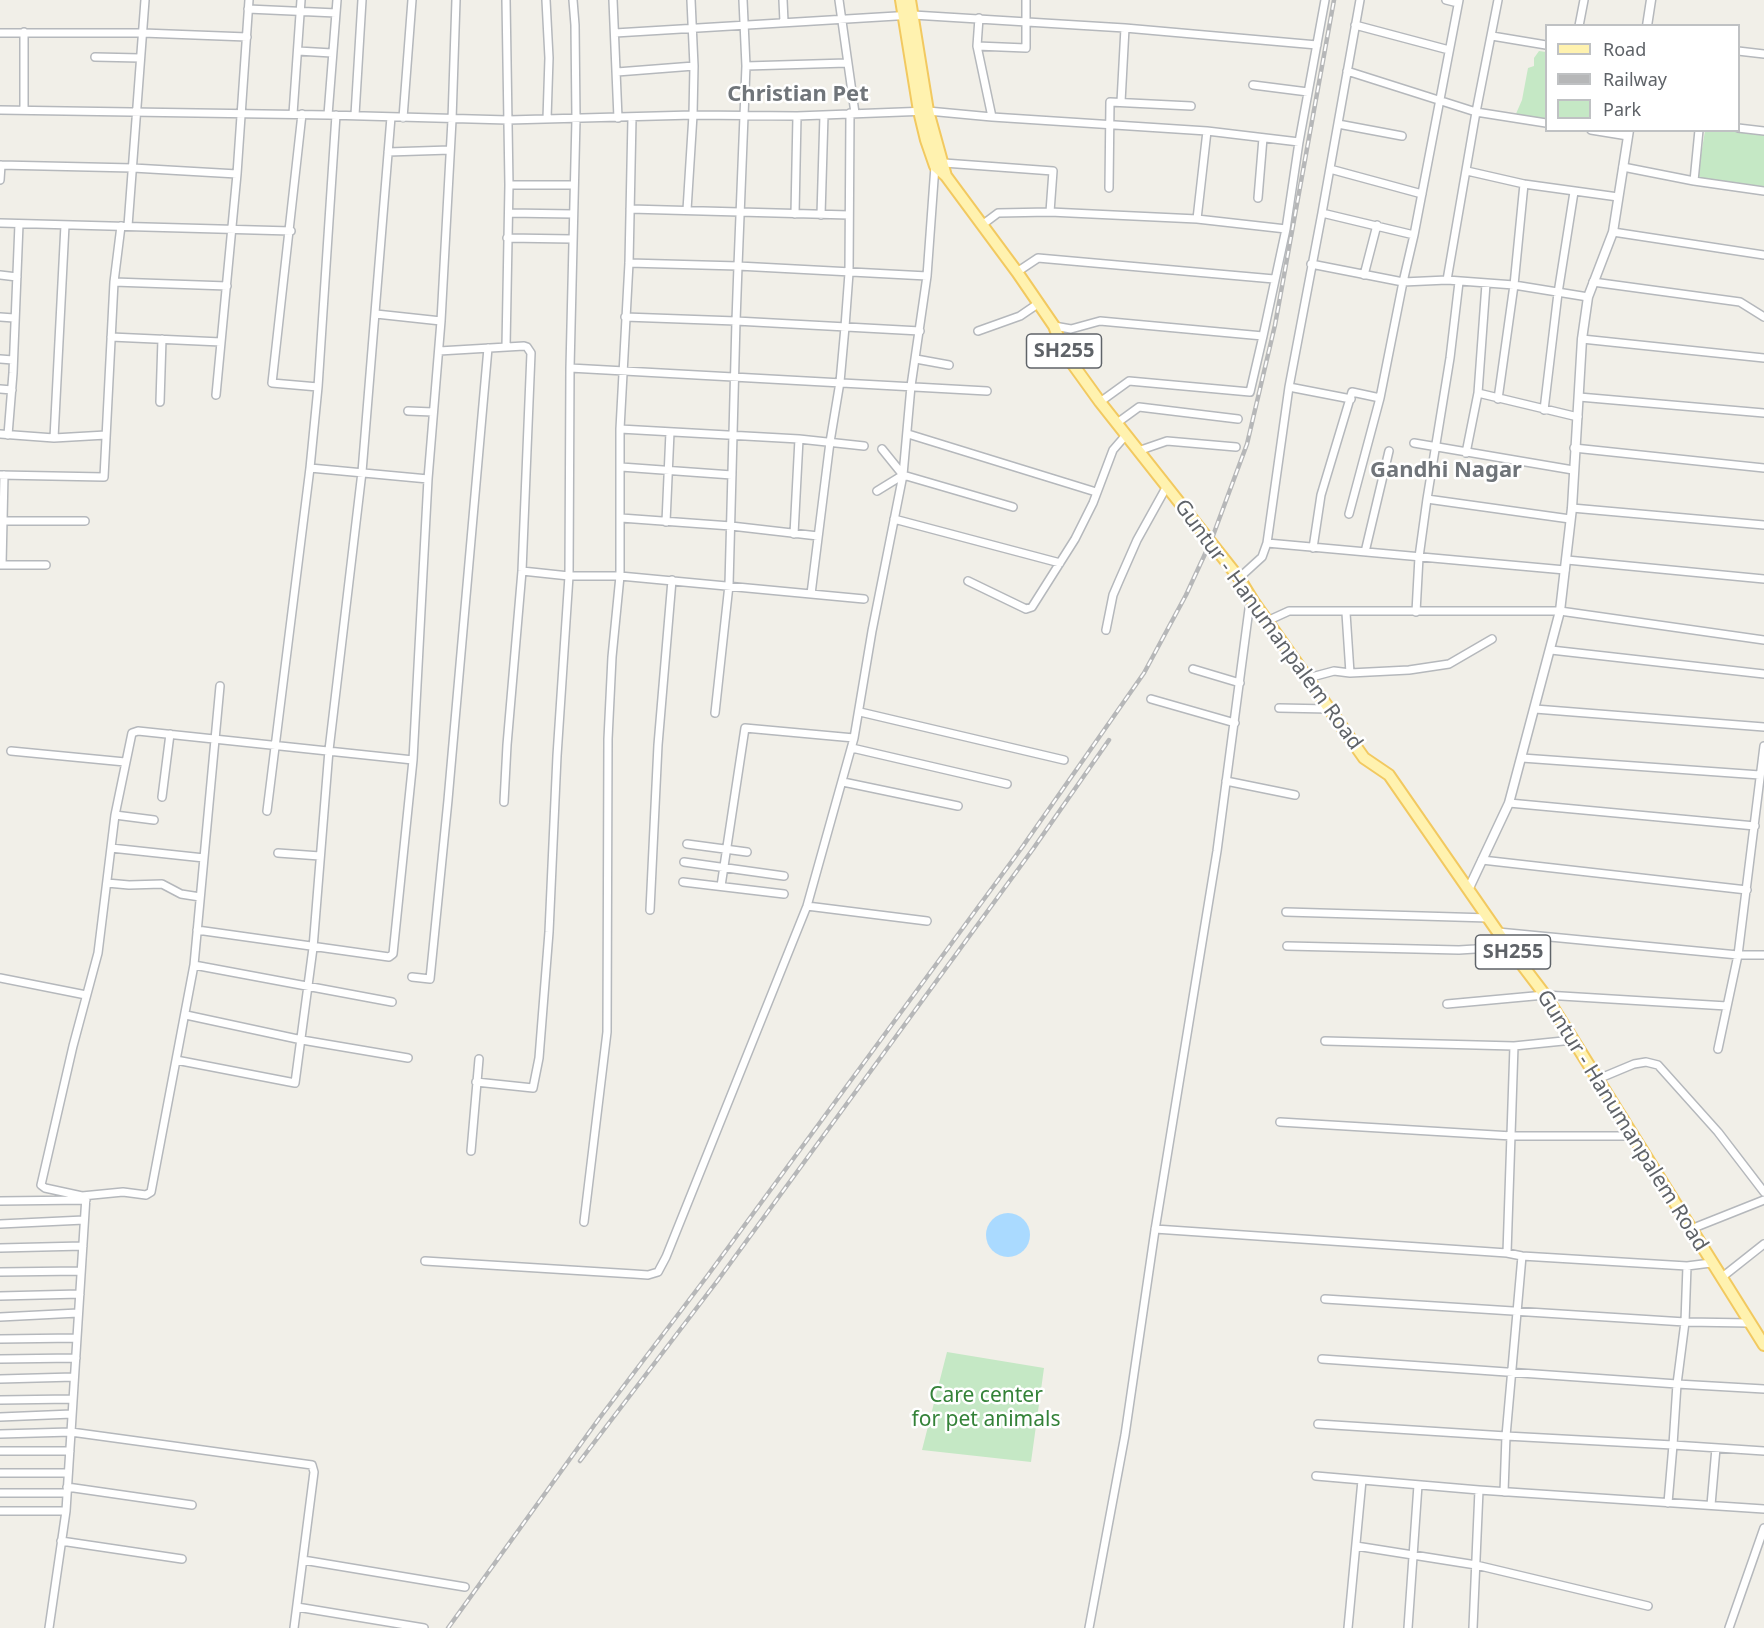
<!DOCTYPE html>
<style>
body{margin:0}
#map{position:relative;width:1764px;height:1628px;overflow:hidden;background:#f1efe8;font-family:"Noto Sans",sans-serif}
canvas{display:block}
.legend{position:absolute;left:1545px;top:24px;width:195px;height:108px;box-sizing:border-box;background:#fff;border:2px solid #bfc1c3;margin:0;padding:8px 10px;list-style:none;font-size:18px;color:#5f6368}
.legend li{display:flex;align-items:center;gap:12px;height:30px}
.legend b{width:30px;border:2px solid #bfc1c3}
</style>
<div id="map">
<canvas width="1764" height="1628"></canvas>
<ul class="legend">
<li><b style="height:8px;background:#fff2af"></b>Road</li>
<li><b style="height:8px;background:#b6b7b8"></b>Railway</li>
<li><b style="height:16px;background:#c5e8c5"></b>Park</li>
</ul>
</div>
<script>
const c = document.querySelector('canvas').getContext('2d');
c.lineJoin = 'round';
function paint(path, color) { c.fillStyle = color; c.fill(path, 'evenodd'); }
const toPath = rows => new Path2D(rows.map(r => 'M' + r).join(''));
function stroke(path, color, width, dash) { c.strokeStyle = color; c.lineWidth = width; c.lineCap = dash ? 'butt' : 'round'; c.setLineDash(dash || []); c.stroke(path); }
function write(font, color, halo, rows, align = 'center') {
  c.font = font + ' "Noto Sans",sans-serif'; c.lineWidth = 5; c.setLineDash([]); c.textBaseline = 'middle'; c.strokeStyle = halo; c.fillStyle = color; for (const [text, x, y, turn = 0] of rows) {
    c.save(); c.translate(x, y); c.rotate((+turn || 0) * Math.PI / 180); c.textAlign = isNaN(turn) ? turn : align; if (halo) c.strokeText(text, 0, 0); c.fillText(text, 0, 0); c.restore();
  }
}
paint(toPath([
 [1539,51,1546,52,1546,121,1515,116,1522,100,1528,68,1534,66,1534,58],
 [1738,130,1764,132,1764,187,1697,179,1705,131],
 [947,1352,1044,1368,1031,1462,922,1450]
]), '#c5e8c5');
paint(toPath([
 '986 1235a22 22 0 1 1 44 0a22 22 0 1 1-44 0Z'
]), '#aadaff');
const minor = toPath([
 [546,0,549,58,547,119],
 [613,0,618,118],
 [743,0,746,66,738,266,927,276],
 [783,0,784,22],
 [839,0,855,113],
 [1446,0,1458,3],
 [248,9,336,13],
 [979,18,977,46,992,117],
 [1355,25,1449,50],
 [1579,26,1584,0],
 [0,33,143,33,247,37],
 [615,33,913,15,1125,28,1317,45],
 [1492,36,1546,45],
 [977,46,1026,48,1026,0],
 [298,51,332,53],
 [1738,51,1764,54],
 [95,57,140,58],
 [746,66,847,63],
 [1347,71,1476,112,1546,123],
 [617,72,694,66],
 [1253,85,1308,92],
 [1121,102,1125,28],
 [0,110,328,115,508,120,693,115,797,116,928,111,992,117,1207,131,1299,142],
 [24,110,24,32],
 [293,114,301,0],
 [302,114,272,383,318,387],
 [328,115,337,0],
 [355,115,362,0],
 [403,118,412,0],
 [1338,124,1402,136],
 [1738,128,1764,131],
 [1591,130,1628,136],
 [388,152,450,150],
 [0,165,133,168,237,174],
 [1623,167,1694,181,1764,191],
 [1330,169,1422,194],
 [1467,171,1524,184],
 [0,180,1,165],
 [1694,181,1699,130],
 [509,185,573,185],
 [1109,188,1110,102,1191,106],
 [1258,198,1263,138],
 [630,209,849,215],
 [687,210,693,115,694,66,691,0],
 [509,213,573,214],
 [1322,213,1414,235],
 [795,214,797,116],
 [821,215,824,115],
 [1197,219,1207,131],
 [0,223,291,231],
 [982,225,998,213,1050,212,1197,219,1286,229],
 [128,226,145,0],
 [1613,232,1764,255],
 [507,238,572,239],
 [629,263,738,266,736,321,920,331],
 [1311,264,1403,282,1447,280,1514,285,1588,297],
 [1017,272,1038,258,1274,279],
 [0,275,17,277],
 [1364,275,1377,225],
 [1447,280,1476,112,1498,0],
 [114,282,227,286],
 [1593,282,1740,302,1764,317],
 [376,314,441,321],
 [0,317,14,318],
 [625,317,736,321,729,585,715,713],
 [1054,326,1071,329,1100,321,1263,336,1286,229,1299,142,1325,0],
 [978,331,1020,316,1039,303],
 [111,337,221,342],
 [1582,339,1764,358],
 [506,347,509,185,506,0],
 [439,351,524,346,527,347,531,353,522,571,507,745,504,802],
 [0,359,13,360],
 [916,359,949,365],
 [570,368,987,391],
 [1289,387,1351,399],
 [0,389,12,390],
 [1478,393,1578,417],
 [216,395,237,174,249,0],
 [1579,397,1764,413],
 [1498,399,1514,285,1524,184,1618,197],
 [160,402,162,339],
 [1100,402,1129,381,1250,392,1263,336],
 [1544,410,1558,293,1574,192],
 [408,411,433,412],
 [1117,423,1139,407,1238,419],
 [620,429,799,439,864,446],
 [0,434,54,438,106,435],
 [908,434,1096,492],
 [8,435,13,373,19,224],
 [54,438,65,225],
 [1414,443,1573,470],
 [1574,448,1764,468],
 [1138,451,1167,441,1236,447],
 [1466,453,1478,393,1486,284],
 [621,467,732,475],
 [310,468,318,387,336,115],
 [0,475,104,477,114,282,121,226],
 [903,475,1013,507],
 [877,491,903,475,882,449],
 [1427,499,1570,519],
 [1572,508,1764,525],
 [1349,514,1380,398,1403,282,1414,235,1459,0],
 [621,518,731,526,818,536],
 [894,519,1060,563],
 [0,521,85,521],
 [666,522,670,432],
 [794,534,799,439],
 [1267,543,1565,570],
 [1313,548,1321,495,1352,392,1380,398],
 [1365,552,1389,451],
 [1567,560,1764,579],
 [0,565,46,565],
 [2,565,4,475],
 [522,571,569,576,620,576,864,599],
 [1239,578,1262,557,1267,543,1289,387,1322,213,1360,0],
 [968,581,1026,609,1032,607,1075,539,1093,503,1113,450,1126,435],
 [811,594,830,442,840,382,845,327,849,273,850,113],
 [1416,612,1419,557,1427,499,1450,358,1459,282],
 [1346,613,1350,673],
 [1267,621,1289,611,1560,611,1764,640],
 [1106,630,1113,595,1119,581,1137,540,1167,486],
 [1551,650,1764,674],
 [1193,669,1240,683],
 [1308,678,1334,671,1350,673,1409,670,1449,664,1492,639],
 [1151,699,1235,723],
 [1279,708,1329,709],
 [1535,709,1764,727],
 [860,712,1064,760],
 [852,748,1007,784],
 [11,751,125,762],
 [1522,758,1760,775],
 [1226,781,1295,795],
 [843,782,958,806],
 [162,797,170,734],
 [1509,803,1755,826],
 [267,811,310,468,428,479],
 [115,815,154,820],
 [687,844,747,852],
 [111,848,204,858],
 [278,853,320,856],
 [1482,860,1747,890],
 [684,862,784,876],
 [683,882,784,894],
 [107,883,129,885,162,884,181,894,200,897],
 [721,886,745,728,854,738,872,631,903,475,911,386,927,276,935,166,944,163,1053,171,1050,212],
 [807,906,927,921],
 [650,910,658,745,672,580],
 [1286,912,1489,918],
 [197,930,389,957,393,954,413,760,428,479,441,321,452,120,456,0],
 [1498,932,1738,955,1764,955],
 [1287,946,1459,950,1475,949,1504,941],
 [194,965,220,686],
 [412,977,430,979,448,800,488,348],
 [0,978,86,995],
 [392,1002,194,965,151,1192,146,1195,123,1192,82,1196,45,1188,41,1185,73,1046,98,953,115,815,132,733,138,731,413,760],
 [1447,1004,1545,995,1727,1006],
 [186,1015,302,1040,408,1058],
 [1325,1041,1514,1046,1507,1253],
 [1514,1046,1573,1040],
 [1718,1049,1738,955,1764,746],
 [176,1060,295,1083,313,948,329,750,362,472,391,117],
 [1598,1079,1634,1064,1646,1062,1658,1065,1718,1132,1764,1192],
 [476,1082,533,1088,539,1058,549,932,557,756,569,576,570,368,576,119,575,25,573,0],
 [1280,1122,1512,1136,1635,1136],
 [471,1151,479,1059],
 [0,1201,86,1200],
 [584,1222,607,1032,608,739,612,657,620,576,620,429,629,263,632,118],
 [0,1224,84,1220],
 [1155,1229,1507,1253,1522,1256,1687,1266,1685,1322,1677,1384,1322,1359],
 [1691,1229,1764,1200],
 [0,1248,83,1246],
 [425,1261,634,1274,648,1275,658,1272,666,1257,807,906,854,738],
 [1687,1266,1711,1263],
 [0,1272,81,1271],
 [1721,1278,1764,1244],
 [0,1296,80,1294],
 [1325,1299,1685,1322,1751,1323],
 [0,1317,78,1313],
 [0,1339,77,1338],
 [0,1359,76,1358],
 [0,1379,74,1377],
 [0,1400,73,1399],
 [0,1417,72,1414],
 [1318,1424,1506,1436,1522,1256],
 [0,1434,71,1432,312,1465,314,1472,294,1628],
 [0,1451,70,1451],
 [0,1473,68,1473],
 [1316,1476,1479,1490,1764,1509],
 [67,1487,192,1505],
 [1504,1492,1506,1436,1673,1445,1677,1384,1764,1389],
 [0,1493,67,1493],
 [1668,1503,1673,1445,1764,1451],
 [1711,1505,1716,1448],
 [0,1511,66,1511],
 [61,1541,182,1559],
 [1356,1546,1476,1565,1648,1606],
 [303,1560,465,1587],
 [297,1607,424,1628],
 [49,1628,66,1511,86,1196],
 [1089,1628,1125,1435,1155,1230,1217,851,1249,609,1253,601],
 [1348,1628,1362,1480],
 [1408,1628,1418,1485],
 [1473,1628,1479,1490],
 [1729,1628,1764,1528]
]);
const tertiary = toPath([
 [1647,26,1651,0],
 [1469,888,1509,803,1560,611,1572,508,1582,339,1588,297,1613,232,1629,130]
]);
const primary = toPath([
 [901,0,919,111,926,140,935,166,946,176,1017,272,1054,326,1064,352,1100,402,1239,578,1253,601,1364,758,1389,775,1504,941,1545,995,1764,1345],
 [910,0,928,111,946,176]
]);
stroke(minor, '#b5b8bc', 10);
stroke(tertiary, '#b5b8bc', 11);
stroke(primary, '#f2c960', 14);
stroke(minor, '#fff', 7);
stroke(tertiary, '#fff', 8);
stroke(primary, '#fff2af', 10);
const rail = toPath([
 [580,1461,718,1280,1033,849,1109,740],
 [448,1628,598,1420,708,1275,1023,846,1144,673,1186,595,1211,541,1247,444,1275,325,1334,0]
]);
stroke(rail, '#b6b7b8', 4.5);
stroke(rail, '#fff', 2, [7]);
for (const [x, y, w] of [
 [1064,351,75],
 [1513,952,75]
]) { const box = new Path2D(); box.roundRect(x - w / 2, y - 17, w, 34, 4.5); c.fillStyle = '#fff'; c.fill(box); stroke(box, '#5f6368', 1.5); }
write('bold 20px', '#5f6368', null, [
 ["SH255",1064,351],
 ["SH255",1513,952]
]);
write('21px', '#5f6368', '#fff', [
 ["Guntur - Hanumanpalem Road",1268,625,54],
 ["Guntur - Hanumanpalem Road",1622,1121,58]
]);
write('21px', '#348238', '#fff', [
 ["Care center",986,1396],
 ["for pet animals",986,1420]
]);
write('bold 22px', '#70757a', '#fff', [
 ["Christian Pet",798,95],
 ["Gandhi Nagar",1446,471]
]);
</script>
